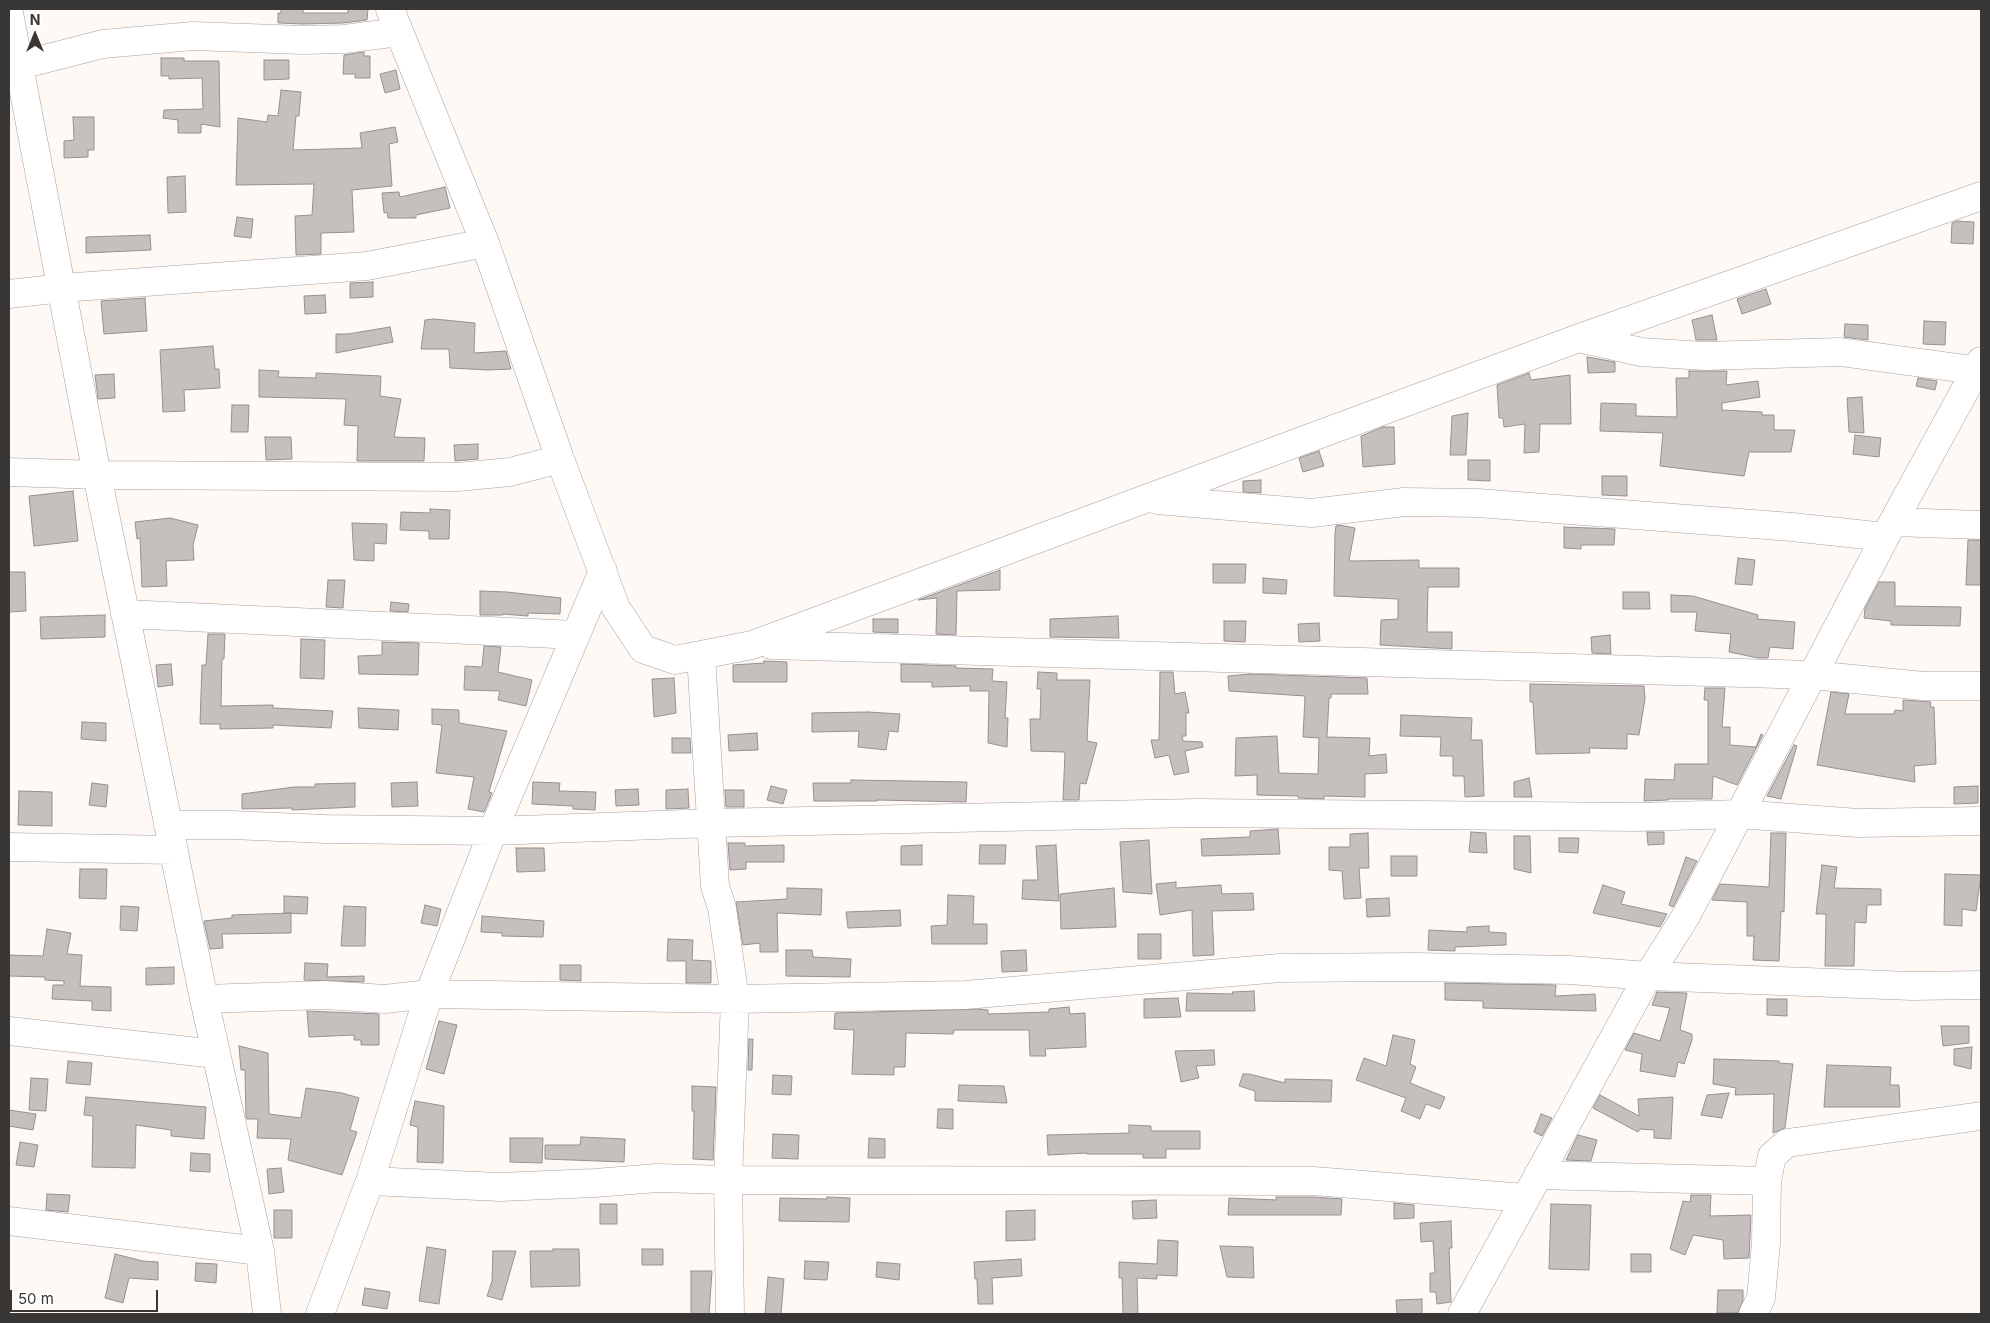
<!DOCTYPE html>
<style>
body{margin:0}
#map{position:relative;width:1990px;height:1323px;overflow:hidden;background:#fff9f6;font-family:Inter,sans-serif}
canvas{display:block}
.frame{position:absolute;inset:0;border:10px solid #393736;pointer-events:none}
.north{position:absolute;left:10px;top:10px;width:50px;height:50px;-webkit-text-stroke:4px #fff;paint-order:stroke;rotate:0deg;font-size:14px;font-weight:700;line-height:20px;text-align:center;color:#393736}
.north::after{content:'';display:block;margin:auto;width:18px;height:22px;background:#393736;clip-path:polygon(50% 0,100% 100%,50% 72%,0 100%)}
.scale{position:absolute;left:10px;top:1290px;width:148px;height:22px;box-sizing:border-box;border:2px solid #393736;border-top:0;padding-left:6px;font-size:15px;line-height:18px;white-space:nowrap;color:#393736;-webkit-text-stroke:4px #fff;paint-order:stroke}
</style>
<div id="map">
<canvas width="1990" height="1323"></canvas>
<div class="frame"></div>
<div class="north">N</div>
<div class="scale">50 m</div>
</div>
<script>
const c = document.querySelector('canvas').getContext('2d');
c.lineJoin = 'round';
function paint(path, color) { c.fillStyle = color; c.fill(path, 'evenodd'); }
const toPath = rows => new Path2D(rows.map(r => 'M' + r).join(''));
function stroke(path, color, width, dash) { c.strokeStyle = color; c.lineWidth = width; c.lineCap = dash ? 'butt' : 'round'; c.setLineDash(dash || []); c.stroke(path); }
const building = toPath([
 [281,9,303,9,303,13,348,13,348,9,368,9,367,20,343,23,303,24,278,23,278,13,281,13,281,9],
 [364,52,364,56,370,56,370,78,355,78,355,74,343,74,344,55,364,52],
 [161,58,184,58,184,61,219,61,220,127,201,124,201,133,178,133,178,120,163,118,164,110,203,109,202,78,169,79,169,76,161,76,161,58],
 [264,60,289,60,289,79,264,80,264,60],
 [396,70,400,89,385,93,380,74,396,70],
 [281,90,301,92,299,116,296,116,293,150,362,148,360,133,395,127,398,142,389,144,392,186,352,190,354,232,321,233,321,254,296,255,295,216,312,215,314,184,236,185,238,118,267,122,268,115,278,116,281,90],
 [73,117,94,117,94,150,88,150,88,157,64,158,64,141,74,140,73,117],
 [185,176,186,212,168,213,167,177,185,176],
 [445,187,450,208,416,215,416,218,388,218,387,212,384,213,382,193,399,192,400,197,445,187],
 [237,217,253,219,251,238,234,236,237,217],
 [1957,221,1974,222,1973,244,1951,243,1952,223,1957,221],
 [150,235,151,250,86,253,86,237,150,235],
 [373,282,373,297,350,298,350,283,373,282],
 [1766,289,1771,304,1742,314,1737,299,1766,289],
 [325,295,326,313,305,314,304,296,325,295],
 [145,298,147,331,104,334,101,301,145,298],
 [1712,315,1717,340,1696,340,1692,320,1712,315],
 [434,319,475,323,474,353,506,351,511,369,489,370,450,368,449,349,421,349,425,320,434,319],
 [1924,321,1946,322,1945,345,1923,344,1924,321],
 [1845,324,1868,325,1868,340,1844,337,1845,324],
 [390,327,393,342,336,353,336,334,348,334,390,327],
 [213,346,215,369,219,369,220,388,184,390,185,411,163,412,160,350,213,346],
 [1587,357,1615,362,1615,372,1588,373,1587,357],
 [259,370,279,371,278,377,316,378,316,373,381,376,380,396,401,399,394,437,425,438,424,461,357,461,358,426,344,425,346,399,259,397,259,370],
 [1689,371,1727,371,1726,385,1758,381,1760,397,1722,403,1722,410,1762,412,1762,415,1774,415,1774,430,1795,430,1791,452,1749,452,1744,476,1660,466,1663,433,1600,431,1601,403,1636,404,1636,416,1677,417,1676,378,1689,378,1689,371],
 [1529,373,1531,380,1570,375,1571,424,1540,424,1539,452,1524,453,1525,424,1504,427,1503,418,1499,418,1497,385,1529,373],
 [114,374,115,398,98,399,95,375,114,374],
 [1918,378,1937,381,1935,390,1916,386,1918,378],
 [1862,397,1864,433,1849,432,1847,398,1862,397],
 [232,405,249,405,248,432,231,432,232,405],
 [1468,413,1466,455,1450,455,1452,416,1468,413],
 [1383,427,1394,427,1395,464,1363,467,1361,436,1383,427],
 [1855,435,1881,438,1879,457,1853,454,1855,435],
 [265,437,291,437,292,459,266,460,265,437],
 [478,444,478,459,455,461,454,445,478,444],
 [1319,451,1324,466,1303,472,1299,458,1319,451],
 [1468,460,1490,460,1490,481,1468,480,1468,460],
 [1602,476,1627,476,1627,496,1602,495,1602,476],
 [1261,480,1261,493,1243,492,1243,481,1261,480],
 [73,491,78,541,34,546,29,496,73,491],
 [430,509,450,510,449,539,429,539,429,531,400,530,401,512,430,513,430,509],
 [170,518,198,525,193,545,194,560,166,561,167,586,142,587,140,538,137,539,135,522,170,518],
 [352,523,387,524,386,544,374,543,374,561,354,560,352,523],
 [1339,525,1355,528,1349,561,1419,560,1419,568,1459,568,1459,587,1428,587,1427,632,1452,632,1452,649,1380,645,1381,620,1398,619,1398,599,1334,596,1335,533,1336,526,1339,525],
 [1564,527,1615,529,1614,545,1581,545,1581,549,1564,548,1564,527],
 [1968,540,1981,540,1981,585,1966,585,1968,540],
 [1738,558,1755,560,1752,585,1735,584,1738,558],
 [1213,564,1246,564,1245,583,1213,583,1213,564],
 [1000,570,1000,590,957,591,956,635,936,634,937,598,918,600,1000,570],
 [9,572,25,572,26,611,9,612,9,572],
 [1263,578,1287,580,1286,594,1263,593,1263,578],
 [328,580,345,580,343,608,326,607,328,580],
 [1879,582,1895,582,1895,606,1961,607,1960,626,1891,625,1891,621,1864,618,1865,608,1879,582],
 [480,591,507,592,561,598,560,614,528,613,528,616,503,614,503,615,480,615,480,591],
 [1623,592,1649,592,1650,609,1623,609,1623,592],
 [1671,595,1693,596,1758,615,1757,619,1795,622,1793,649,1770,647,1768,658,1758,658,1729,652,1731,634,1695,631,1697,612,1671,612,1671,595],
 [391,602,409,604,408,612,390,611,391,602],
 [105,615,105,637,41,639,40,617,105,615],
 [1118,616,1119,638,1050,637,1050,619,1118,616],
 [873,619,898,619,898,633,873,632,873,619],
 [1224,621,1246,621,1245,642,1224,641,1224,621],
 [1319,623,1320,641,1299,642,1298,624,1319,623],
 [208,634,225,634,224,659,222,659,221,706,273,705,273,708,333,711,331,728,273,725,273,728,220,729,220,724,200,724,202,665,206,665,208,634],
 [1610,635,1611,654,1592,653,1591,637,1610,635],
 [301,639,325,640,324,679,300,678,301,639],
 [382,642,419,643,418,675,359,674,358,656,382,655,382,642],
 [484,646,501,647,498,672,532,680,526,706,498,700,500,691,464,690,465,666,482,667,484,646],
 [764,661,787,662,787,682,733,682,733,665,764,663,764,661],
 [171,664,173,685,158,687,156,665,171,664],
 [901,664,956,666,956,668,993,669,992,681,1007,682,1005,718,1008,718,1007,747,988,743,989,691,970,691,970,686,932,687,932,682,901,682,901,664],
 [1038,672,1057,673,1057,680,1090,680,1087,741,1097,743,1086,784,1080,783,1079,800,1063,800,1065,752,1031,751,1030,719,1040,719,1041,689,1037,689,1038,672],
 [1160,672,1173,672,1175,694,1185,692,1189,713,1186,713,1186,736,1182,736,1183,741,1202,742,1203,747,1185,751,1189,772,1174,775,1169,755,1155,758,1151,740,1159,740,1160,672],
 [1250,674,1367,678,1368,694,1331,694,1331,698,1329,698,1327,737,1370,738,1369,756,1386,754,1387,773,1365,774,1365,797,1324,796,1324,799,1301,798,1298,798,1298,796,1257,795,1257,775,1235,776,1236,738,1277,736,1279,773,1318,774,1319,738,1303,737,1305,696,1229,691,1228,676,1250,674],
 [674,678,676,713,654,717,652,679,674,678],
 [1530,684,1644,686,1645,699,1639,735,1627,734,1627,749,1589,748,1590,753,1536,754,1533,702,1530,702,1530,684],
 [1705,688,1725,688,1722,727,1730,727,1730,745,1756,747,1761,734,1763,735,1737,785,1713,776,1712,799,1668,799,1668,800,1644,801,1645,779,1674,780,1675,764,1708,764,1708,700,1704,700,1705,688],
 [1831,692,1849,694,1845,714,1894,714,1895,710,1903,711,1903,700,1931,702,1930,707,1934,707,1936,764,1914,766,1915,782,1817,765,1831,692],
 [358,708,399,710,398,730,359,728,358,708],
 [432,709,459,710,459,723,507,731,489,792,492,793,484,812,468,809,474,777,436,773,442,725,432,724,432,709],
 [868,712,900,714,898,732,889,731,886,750,858,747,859,731,812,732,812,713,868,712],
 [1401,715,1472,718,1471,740,1482,740,1484,796,1465,797,1464,776,1453,776,1453,756,1440,756,1441,737,1400,736,1401,715],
 [82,722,106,723,106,741,81,739,82,722],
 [757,733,758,750,729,751,728,735,757,733],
 [672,738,690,738,691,753,672,753,672,738],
 [1794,745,1797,746,1781,799,1767,796,1794,745],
 [1529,778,1532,797,1514,797,1514,782,1529,778],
 [851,780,967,782,966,802,877,800,877,801,814,801,813,783,851,783,851,780],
 [417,782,418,806,392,807,391,783,417,782],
 [533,782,560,783,559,791,596,792,595,810,573,809,573,806,532,804,533,782],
 [92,783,108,785,106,807,89,805,92,783],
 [355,783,355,807,292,810,292,808,242,809,242,794,294,787,315,787,315,784,355,783],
 [771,786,787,790,783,804,767,800,771,786],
 [1978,786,1978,803,1954,804,1954,787,1978,786],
 [638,789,639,805,616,806,615,790,638,789],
 [688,789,689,808,666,809,666,790,688,789],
 [725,790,744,790,744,807,726,807,725,790],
 [19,791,52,792,52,826,18,825,19,791],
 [1278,829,1280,854,1202,856,1201,839,1250,837,1250,831,1278,829],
 [1471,832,1486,833,1487,853,1469,852,1471,832],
 [1647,832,1664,832,1664,844,1648,845,1647,832],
 [1368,833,1369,868,1359,868,1361,898,1344,899,1342,871,1329,870,1329,847,1350,847,1350,834,1368,833],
 [1771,833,1786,833,1784,912,1781,911,1779,961,1753,960,1754,936,1747,936,1747,902,1712,900,1720,884,1769,887,1771,833],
 [1514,836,1530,836,1531,873,1514,869,1514,836],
 [1559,838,1579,838,1578,853,1559,852,1559,838],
 [1149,840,1152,894,1123,892,1120,842,1149,840],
 [728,843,745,843,745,846,784,845,784,862,746,862,746,869,730,870,728,843],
 [922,845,922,865,901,865,901,846,922,845],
 [980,845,1006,845,1005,864,979,864,980,845],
 [1056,845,1059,901,1022,899,1023,880,1038,880,1036,846,1056,845],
 [516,848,544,848,545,871,517,872,516,848],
 [1391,856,1417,856,1417,876,1391,876,1391,856],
 [1686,857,1697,861,1673,907,1669,905,1686,857],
 [1822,865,1837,867,1834,888,1881,889,1881,905,1867,905,1866,923,1855,922,1854,966,1825,966,1826,914,1816,914,1822,865],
 [80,869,107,869,106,899,79,898,80,869],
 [1945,874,1981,875,1976,911,1962,909,1962,926,1944,925,1945,874],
 [1176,882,1176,888,1221,885,1222,894,1253,893,1254,910,1212,911,1214,955,1193,956,1192,910,1160,915,1156,884,1176,882],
 [1603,885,1625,892,1621,904,1667,914,1660,927,1593,913,1603,885],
 [787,888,822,889,821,915,777,913,778,952,760,952,760,943,743,945,736,902,787,899,787,888],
 [1114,888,1116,927,1061,929,1060,894,1114,888],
 [948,895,974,896,973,924,987,924,987,944,932,944,931,926,947,925,948,895],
 [284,896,308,897,307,914,284,913,284,896],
 [1389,898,1390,916,1367,917,1366,899,1389,898],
 [425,905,441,909,437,926,421,923,425,905],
 [121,906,139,907,137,931,120,930,121,906],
 [344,906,366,907,365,946,341,946,344,906],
 [900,910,901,926,848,928,846,912,900,910],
 [291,913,291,933,222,934,223,948,210,949,204,921,232,918,232,915,291,913],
 [482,916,544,921,543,937,502,936,502,933,481,932,482,916],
 [1489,926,1489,932,1506,933,1506,945,1455,947,1455,951,1428,950,1429,930,1467,932,1467,927,1489,926],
 [47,929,71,933,67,954,82,955,80,986,111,987,111,1011,92,1010,92,1001,52,999,53,985,64,985,64,981,45,980,45,977,9,976,9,955,43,956,47,929],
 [1138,934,1161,934,1161,959,1138,959,1138,934],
 [668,939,693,940,692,960,711,961,711,983,686,983,686,961,667,961,668,939],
 [786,950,812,950,813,957,851,959,850,977,786,976,786,950],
 [1026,950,1027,971,1002,972,1001,951,1026,950],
 [305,963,328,964,327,977,364,976,364,982,304,980,305,963],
 [560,965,581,965,581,981,560,980,560,965],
 [174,967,174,984,146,985,146,968,174,967],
 [1445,983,1556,985,1555,996,1595,994,1596,1011,1483,1008,1483,1001,1445,1000,1445,983],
 [1254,991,1255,1011,1186,1011,1187,993,1233,994,1232,992,1254,991],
 [1657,992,1687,993,1680,1030,1692,1034,1692,1040,1684,1064,1678,1062,1675,1077,1640,1071,1642,1054,1625,1050,1634,1033,1660,1041,1670,1008,1652,1005,1657,992],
 [1178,998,1181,1017,1144,1018,1144,999,1178,998],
 [1767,999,1787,999,1787,1016,1767,1015,1767,999],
 [1069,1007,1070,1014,1085,1013,1086,1047,1045,1049,1046,1056,1030,1056,1029,1030,954,1030,953,1034,906,1033,905,1067,894,1067,894,1075,852,1074,854,1030,834,1029,835,1013,980,1009,988,1010,988,1014,1049,1012,1049,1009,1069,1007],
 [307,1011,379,1014,379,1045,361,1045,361,1040,354,1040,354,1035,309,1037,307,1011],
 [439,1021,457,1025,444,1074,426,1069,439,1021],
 [1941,1026,1969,1026,1969,1043,1943,1046,1941,1026],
 [1393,1035,1415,1040,1410,1064,1416,1067,1410,1083,1445,1097,1440,1109,1426,1104,1420,1119,1401,1111,1406,1098,1356,1080,1364,1058,1386,1066,1393,1035],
 [749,1039,753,1039,752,1070,748,1070,749,1039],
 [239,1046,268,1053,269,1114,301,1118,306,1088,342,1093,359,1098,350,1130,357,1132,342,1175,288,1160,291,1139,257,1138,258,1119,247,1119,246,1117,245,1070,241,1070,239,1046],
 [1972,1047,1971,1069,1954,1065,1954,1049,1972,1047],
 [1214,1050,1215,1065,1196,1066,1199,1078,1181,1082,1175,1051,1214,1050],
 [1714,1059,1779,1061,1779,1063,1793,1064,1785,1128,1773,1133,1774,1094,1735,1095,1736,1088,1713,1084,1714,1059],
 [68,1061,92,1063,90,1085,66,1083,68,1061],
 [1827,1065,1891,1067,1890,1085,1899,1085,1900,1107,1824,1107,1827,1065],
 [1243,1074,1249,1074,1285,1083,1285,1079,1332,1080,1331,1102,1255,1101,1255,1091,1239,1086,1243,1074],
 [773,1075,792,1076,791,1095,772,1094,773,1075],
 [31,1078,48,1079,46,1111,29,1110,31,1078],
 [959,1085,1004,1086,1007,1103,958,1101,959,1085],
 [692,1086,716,1087,713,1160,693,1159,694,1111,692,1111,692,1086],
 [1729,1093,1722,1118,1701,1115,1707,1095,1729,1093],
 [1600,1095,1639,1116,1638,1099,1673,1097,1671,1139,1654,1138,1654,1130,1640,1129,1638,1132,1593,1108,1600,1095],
 [86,1097,206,1107,204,1139,171,1136,171,1130,136,1125,135,1168,92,1167,93,1116,84,1115,86,1097],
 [415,1101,444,1106,443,1163,417,1162,418,1127,410,1125,415,1101],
 [938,1109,953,1109,953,1129,937,1128,938,1109],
 [9,1110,36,1114,33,1130,9,1126,9,1110],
 [1541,1114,1552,1118,1542,1136,1534,1132,1541,1114],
 [1129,1125,1151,1126,1151,1131,1200,1131,1200,1149,1166,1149,1166,1158,1143,1158,1143,1154,1087,1154,1087,1153,1048,1155,1047,1135,1129,1133,1129,1125],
 [773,1134,799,1135,798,1159,772,1158,773,1134],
 [1578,1135,1597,1140,1591,1161,1566,1160,1578,1135],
 [581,1137,625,1139,624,1162,545,1159,545,1145,580,1145,581,1137],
 [510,1138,543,1138,542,1163,510,1162,510,1138],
 [869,1138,885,1139,885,1158,868,1158,869,1138],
 [20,1142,38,1145,34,1167,16,1165,20,1142],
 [191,1153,210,1154,210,1172,190,1171,191,1153],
 [281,1168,284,1192,269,1194,267,1169,281,1168],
 [47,1194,70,1195,68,1212,46,1210,47,1194],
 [1691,1195,1711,1195,1710,1216,1751,1215,1749,1258,1724,1259,1723,1240,1693,1235,1685,1255,1670,1249,1683,1201,1690,1202,1691,1195],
 [827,1197,850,1198,849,1222,779,1221,780,1198,827,1199,827,1197],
 [1276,1197,1313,1197,1342,1199,1341,1215,1228,1215,1229,1198,1277,1200,1276,1197],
 [1156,1200,1157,1218,1133,1219,1132,1201,1156,1200],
 [1394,1203,1414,1205,1414,1218,1394,1219,1394,1203],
 [600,1204,617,1204,617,1224,600,1224,600,1204],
 [1551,1204,1591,1205,1589,1270,1549,1269,1551,1204],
 [274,1210,292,1210,292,1238,274,1238,274,1210],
 [1035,1210,1035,1240,1006,1241,1006,1211,1035,1210],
 [1451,1221,1452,1248,1449,1248,1451,1302,1437,1304,1436,1292,1430,1292,1430,1273,1435,1273,1433,1241,1421,1242,1420,1223,1451,1221],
 [1158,1240,1178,1241,1177,1276,1157,1275,1157,1279,1137,1278,1138,1314,1123,1314,1122,1278,1119,1278,1119,1262,1157,1264,1158,1240],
 [1220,1246,1253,1247,1254,1278,1227,1277,1220,1246],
 [427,1247,446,1250,439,1304,419,1301,427,1247],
 [553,1249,579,1249,580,1286,531,1287,530,1251,553,1251,553,1249],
 [642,1249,663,1249,663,1265,642,1265,642,1249],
 [493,1251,516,1251,502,1300,487,1296,492,1281,493,1251],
 [115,1254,143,1261,158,1262,158,1280,129,1278,123,1303,105,1298,115,1254],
 [1631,1254,1651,1254,1651,1272,1631,1272,1631,1254],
 [1021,1259,1022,1276,992,1278,993,1304,978,1304,977,1279,975,1279,974,1262,1021,1259],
 [805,1261,829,1262,827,1280,804,1279,805,1261],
 [877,1262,900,1264,899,1280,876,1277,877,1262],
 [196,1263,217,1264,216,1283,195,1281,196,1263],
 [691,1271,712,1271,709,1314,691,1314,691,1271],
 [768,1277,784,1279,781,1314,765,1314,768,1277],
 [365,1288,390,1292,387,1309,362,1305,365,1288],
 [1718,1290,1743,1290,1743,1300,1738,1313,1717,1313,1718,1290],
 [1422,1299,1422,1314,1397,1314,1396,1300,1422,1299]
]);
paint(building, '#c5bfbd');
stroke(building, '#96918e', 1);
const minor = toPath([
 [390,9,485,243,560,459,616,608,643,649,675,660,752,645,1579,338,1981,196],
 [9,13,97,475,204,999,260,1251,267,1314],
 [9,68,103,44,193,36,303,40,344,39,399,32],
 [9,294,62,288,367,266,485,243],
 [1579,338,1641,352,1704,356,1840,352,1981,371],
 [9,472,97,475,458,477,510,472,560,459],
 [1157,500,1312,513,1404,502,1478,503,1792,527,1885,537],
 [1893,522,1981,525],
 [125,614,576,635],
 [771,645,1813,675,1923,686,1981,686],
 [701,655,715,886,722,908,735,999,728,1180,730,1314],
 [168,825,231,825,326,829,493,831,712,823,1197,813,1638,817,1739,814,1858,823,1981,821],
 [9,847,174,850],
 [204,999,325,995,385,999,429,994,735,999,965,995,1280,968,1415,967,1570,970,1648,976,1912,986,1981,985],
 [9,1031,216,1054],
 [1538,1175,1767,1181],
 [370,1181,500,1187,595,1183,657,1178,728,1180,1314,1181,1525,1198],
 [9,1221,260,1251],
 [320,1314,370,1181,429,994,493,831,603,571],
 [1462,1314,1648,976,1686,916,1893,522,1981,361],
 [1753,1314,1761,1298,1766,1243,1767,1181,1772,1156,1787,1143,1981,1116]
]);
stroke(minor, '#a6a19f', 29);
stroke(minor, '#fff', 28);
</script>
